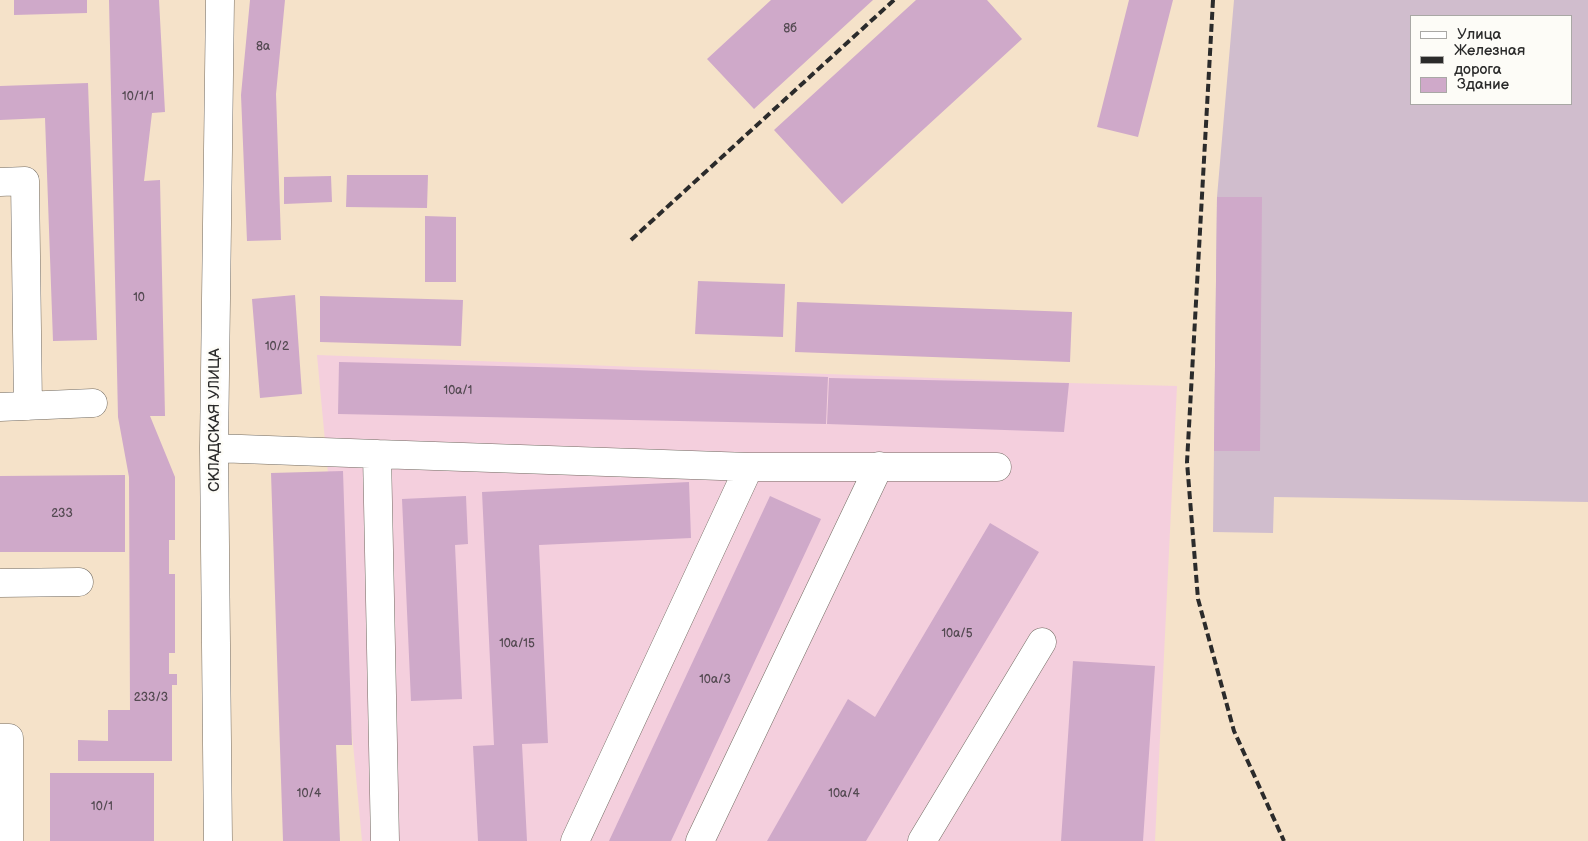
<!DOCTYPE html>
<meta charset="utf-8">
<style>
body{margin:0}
#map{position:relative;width:1588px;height:841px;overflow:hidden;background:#f5e2c9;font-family:"Balsamiq Sans",sans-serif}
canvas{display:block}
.legend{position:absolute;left:1410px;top:15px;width:162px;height:90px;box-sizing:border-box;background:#fdfcf7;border:1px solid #a9a8a5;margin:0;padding:6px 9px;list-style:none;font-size:15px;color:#2b2b2b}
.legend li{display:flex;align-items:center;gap:10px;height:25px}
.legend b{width:25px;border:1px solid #a9a8a5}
</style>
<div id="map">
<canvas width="1588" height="841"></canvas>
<ul class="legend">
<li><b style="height:6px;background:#fff"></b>Улица</li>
<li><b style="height:6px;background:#2b2b2b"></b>Железная дорога</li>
<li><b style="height:14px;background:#cfa9c9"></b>Здание</li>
</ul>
</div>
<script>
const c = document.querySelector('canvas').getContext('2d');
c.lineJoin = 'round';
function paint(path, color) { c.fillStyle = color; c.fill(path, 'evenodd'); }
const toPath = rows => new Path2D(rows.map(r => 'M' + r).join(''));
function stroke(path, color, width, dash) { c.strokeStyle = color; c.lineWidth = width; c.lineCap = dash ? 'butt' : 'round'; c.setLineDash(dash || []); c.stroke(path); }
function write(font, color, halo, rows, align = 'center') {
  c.font = font + ' "Balsamiq Sans",sans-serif'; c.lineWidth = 5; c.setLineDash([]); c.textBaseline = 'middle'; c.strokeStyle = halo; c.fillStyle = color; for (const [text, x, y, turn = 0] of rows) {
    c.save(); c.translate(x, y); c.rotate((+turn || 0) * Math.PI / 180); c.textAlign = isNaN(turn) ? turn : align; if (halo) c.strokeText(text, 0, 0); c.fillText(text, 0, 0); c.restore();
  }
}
paint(toPath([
 [317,355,1069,383,1177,386,1155,841,362,841]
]), '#f4cfdd');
paint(toPath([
 [1234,0,1588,0,1588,502,1274,497,1273,533,1213,532,1217,197],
 [1412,16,1572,16,1572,104,1412,104]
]), '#d0bdcd');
paint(toPath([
 [14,0,87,0,87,13,14,15],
 [109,0,159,0,165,112,152,113,144,181,160,180,165,416,150,416,175,477,175,540,169,540,169,574,175,574,175,653,169,653,169,674,177,674,177,685,172,685,172,761,78,761,78,740,108,741,108,710,130,710,129,477,118,417],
 [250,0,285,0,276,94,281,240,247,241,241,95],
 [771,0,873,0,754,109,707,59],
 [916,0,987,0,1022,39,842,204,774,130],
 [1129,0,1173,0,1138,137,1097,127],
 [88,83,97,340,53,341,45,118,0,120,0,86],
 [347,175,428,175,427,208,346,207],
 [331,176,332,202,284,204,284,177],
 [1217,197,1262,197,1260,451,1214,451],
 [425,216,456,217,456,282,425,282],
 [698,281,785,284,783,337,695,334],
 [295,295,302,394,260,398,252,299],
 [320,296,463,300,461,346,320,342],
 [797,302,1072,312,1070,362,795,352],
 [339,362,577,368,828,377,826,424,338,414],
 [829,378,1069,383,1064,432,827,424],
 [343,471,352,745,336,745,340,841,283,841,271,473],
 [125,475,125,552,0,552,0,476],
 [689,482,691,538,539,545,548,743,522,744,527,841,478,841,473,746,494,745,482,492],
 [466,496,468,544,455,545,462,699,411,701,402,499],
 [770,496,821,519,671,841,609,841],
 [990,523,1039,552,866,841,767,841,848,699,875,717],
 [1073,661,1155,666,1143,841,1061,841],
 [50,773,154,773,154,841,50,841]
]), '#cfa9c9');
const minor = toPath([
 [0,182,25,181,28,406],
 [0,407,93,403],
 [214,448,377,454],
 [0,583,79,582],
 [0,738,9,738,9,841],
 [218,841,214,448,220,0],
 [385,841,377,454,749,467,997,467],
 [575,841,749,467],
 [700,841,879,466],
 [922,841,1042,642]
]);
stroke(minor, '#726b62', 29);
stroke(minor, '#fff', 28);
stroke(toPath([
 [1213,0,1187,462,1198,599,1234,731,1284,841],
 [631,240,894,0]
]), '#2b2b2b', 4, [8, 4]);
write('12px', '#544a52', null, [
 ["8б",790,29],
 ["8а",263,47],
 ["10/1/1",138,97],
 ["10",139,298],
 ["10/2",277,347],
 ["10а/1",458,391],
 ["233",62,514],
 ["10а/5",957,634],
 ["10а/15",517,644],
 ["10а/3",715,680],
 ["233/3",151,698],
 ["10/4",309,794],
 ["10а/4",844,794],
 ["10/1",102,807]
]);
write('15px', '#2b2b2b', '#fdfcf7', [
 ["СКЛАДСКАЯ УЛИЦА",215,420,-90]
]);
</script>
